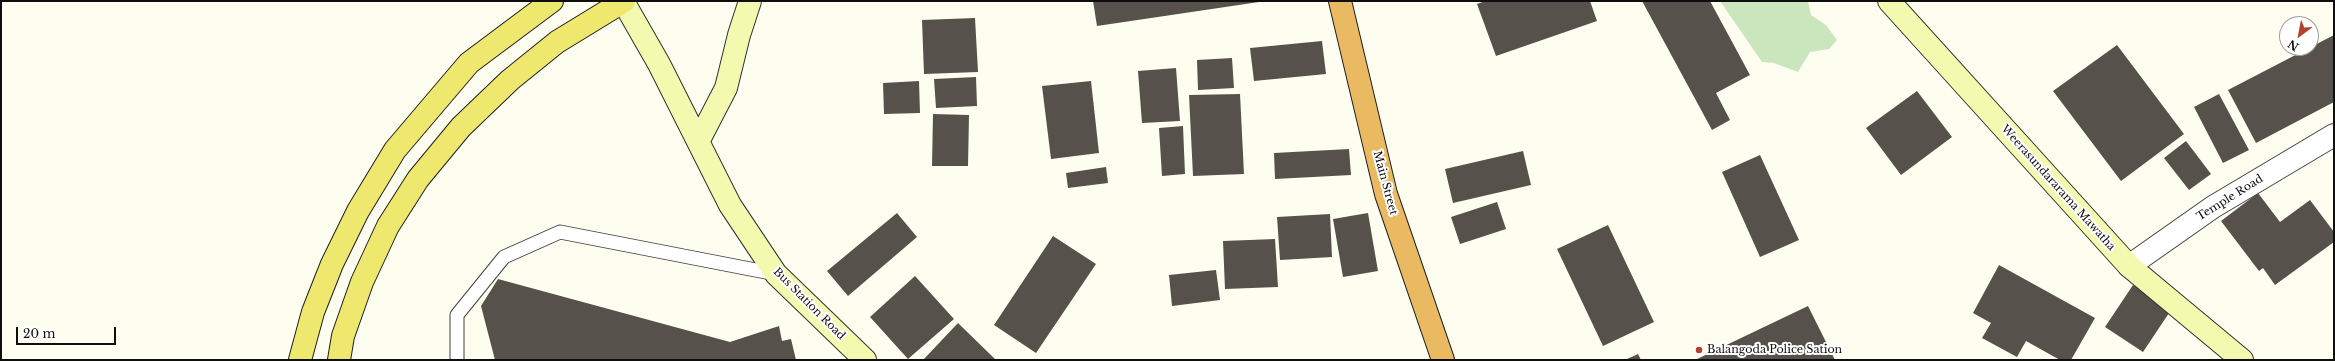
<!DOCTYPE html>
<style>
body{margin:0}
#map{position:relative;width:2335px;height:361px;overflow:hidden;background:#fefef0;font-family:"Libre Baskerville",serif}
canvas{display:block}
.frame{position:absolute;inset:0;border:2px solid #0e0e0e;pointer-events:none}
.north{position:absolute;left:2279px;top:16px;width:40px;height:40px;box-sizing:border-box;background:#fff;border:1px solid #9f9f9f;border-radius:50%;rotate:212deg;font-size:11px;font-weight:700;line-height:16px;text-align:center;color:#0e0e0e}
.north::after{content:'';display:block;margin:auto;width:14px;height:18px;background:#b54230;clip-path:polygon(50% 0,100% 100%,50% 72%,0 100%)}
.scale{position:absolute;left:16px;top:327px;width:100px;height:18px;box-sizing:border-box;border:2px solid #0e0e0e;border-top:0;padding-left:5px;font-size:12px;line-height:14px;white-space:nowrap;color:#0e0e0e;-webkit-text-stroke:3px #fff;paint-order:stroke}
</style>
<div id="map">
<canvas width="2335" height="361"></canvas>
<div class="frame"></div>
<div class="north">N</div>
<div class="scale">20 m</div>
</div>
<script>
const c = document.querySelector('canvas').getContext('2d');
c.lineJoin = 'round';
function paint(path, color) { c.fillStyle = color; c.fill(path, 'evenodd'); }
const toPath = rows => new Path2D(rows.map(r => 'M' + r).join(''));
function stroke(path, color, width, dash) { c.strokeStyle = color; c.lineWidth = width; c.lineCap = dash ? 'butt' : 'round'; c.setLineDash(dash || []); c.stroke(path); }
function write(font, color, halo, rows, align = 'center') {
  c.font = font + ' "Libre Baskerville",serif'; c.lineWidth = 4; c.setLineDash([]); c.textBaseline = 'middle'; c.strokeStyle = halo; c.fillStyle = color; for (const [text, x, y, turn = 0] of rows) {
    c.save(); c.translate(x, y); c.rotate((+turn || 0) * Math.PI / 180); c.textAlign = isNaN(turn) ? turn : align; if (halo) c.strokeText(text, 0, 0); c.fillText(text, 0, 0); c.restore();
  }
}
paint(toPath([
 [1720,1,1805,1,1808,2,1811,15,1826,25,1837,40,1829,49,1810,52,1798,72,1774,63,1762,62]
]), '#cae6bc');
paint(toPath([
 [1093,1,1259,1,1259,2,1097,26],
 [1485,1,1590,1,1597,21,1496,56,1477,4],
 [1642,1,1710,1,1750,75,1716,93,1730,120,1712,130],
 [975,18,978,72,924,74,922,20],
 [2334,35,2334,102,2256,143,2228,90],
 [1322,41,1326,74,1254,81,1250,48],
 [2117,45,2184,134,2121,181,2053,91],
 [1232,58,1234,88,1198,90,1197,60],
 [1176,68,1180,121,1142,123,1138,71],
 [976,77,977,106,936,108,934,79],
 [919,81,920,113,884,114,883,83],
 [1091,81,1099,153,1051,159,1042,86],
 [1917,91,1952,137,1901,175,1866,128],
 [1240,94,1244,174,1193,176,1189,95],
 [2219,94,2249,150,2223,163,2194,107],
 [933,114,969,115,968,166,932,166],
 [1183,126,1185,174,1162,176,1159,128],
 [2186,141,2211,174,2189,190,2164,158],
 [1349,149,1351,175,1275,179,1274,153],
 [1523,151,1531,185,1453,203,1445,169],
 [1760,155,1799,240,1760,257,1722,172],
 [1106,167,1108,183,1068,188,1066,173],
 [2258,193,2280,222,2310,200,2334,232,2334,242,2275,285,2263,268,2259,271,2221,221],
 [1497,202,1506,229,1460,244,1451,217],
 [897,213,917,237,848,296,827,271],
 [1368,213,1378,271,1343,277,1333,219],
 [1330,214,1332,257,1280,260,1277,217],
 [1608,225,1654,322,1603,346,1557,249],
 [1053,236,1096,264,1036,353,994,325],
 [1275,239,1278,287,1225,289,1223,241],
 [1999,265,2095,318,2071,360,2060,360,2026,341,2017,357,1982,338,1991,323,1973,313],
 [1216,270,1220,300,1172,306,1169,275],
 [915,276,954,319,908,359,870,317],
 [498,279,730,342,779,326,782,341,791,339,796,360,495,360,481,306],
 [2133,285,2171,310,2143,352,2105,327],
 [1808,306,1835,360,1695,360],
 [958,323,996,360,923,360],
 [1638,354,1641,360,1625,360]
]), '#56514b');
const lane = toPath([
 [457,360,457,315,504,257,560,232,776,274]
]);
const street = toPath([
 [2129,266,2213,207,2334,135]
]);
const secondary = toPath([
 [623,1,659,64,730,205,776,274,865,360],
 [1889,1,2129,266,2242,360],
 [699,140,726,88,739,35,750,1]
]);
const primary = toPath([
 [300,360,313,312,332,264,358,211,395,150,469,63,552,1],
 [339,360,343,336,362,282,388,226,418,179,461,127,510,80,557,42,624,1]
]);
const highway = toPath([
 [1340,1,1386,194,1443,360]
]);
stroke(lane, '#414141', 15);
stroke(street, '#414141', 24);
stroke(secondary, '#303030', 24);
stroke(primary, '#1f1f1f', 24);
stroke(highway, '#1f1f1f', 24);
stroke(lane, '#fff', 13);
stroke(street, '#fff', 22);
stroke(secondary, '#f4f9b0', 22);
stroke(primary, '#efe86f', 22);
stroke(highway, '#eaba62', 22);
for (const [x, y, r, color] of [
 [1699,350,4,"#b54230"]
]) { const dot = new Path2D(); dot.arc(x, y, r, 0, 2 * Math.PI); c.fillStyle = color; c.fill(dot); stroke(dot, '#fff', 1.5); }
write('11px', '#0e0e0e', '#fff', [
 ["Main Street",1385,183,75],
 ["Weerasundararama Mawatha",2058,188,48],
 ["Temple Road",2230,198,-32],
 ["Bus Station Road",809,304,45]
]);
write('11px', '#0e0e0e', '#fff', [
 ["Balangoda Police Sation",1707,350]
], 'left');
</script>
